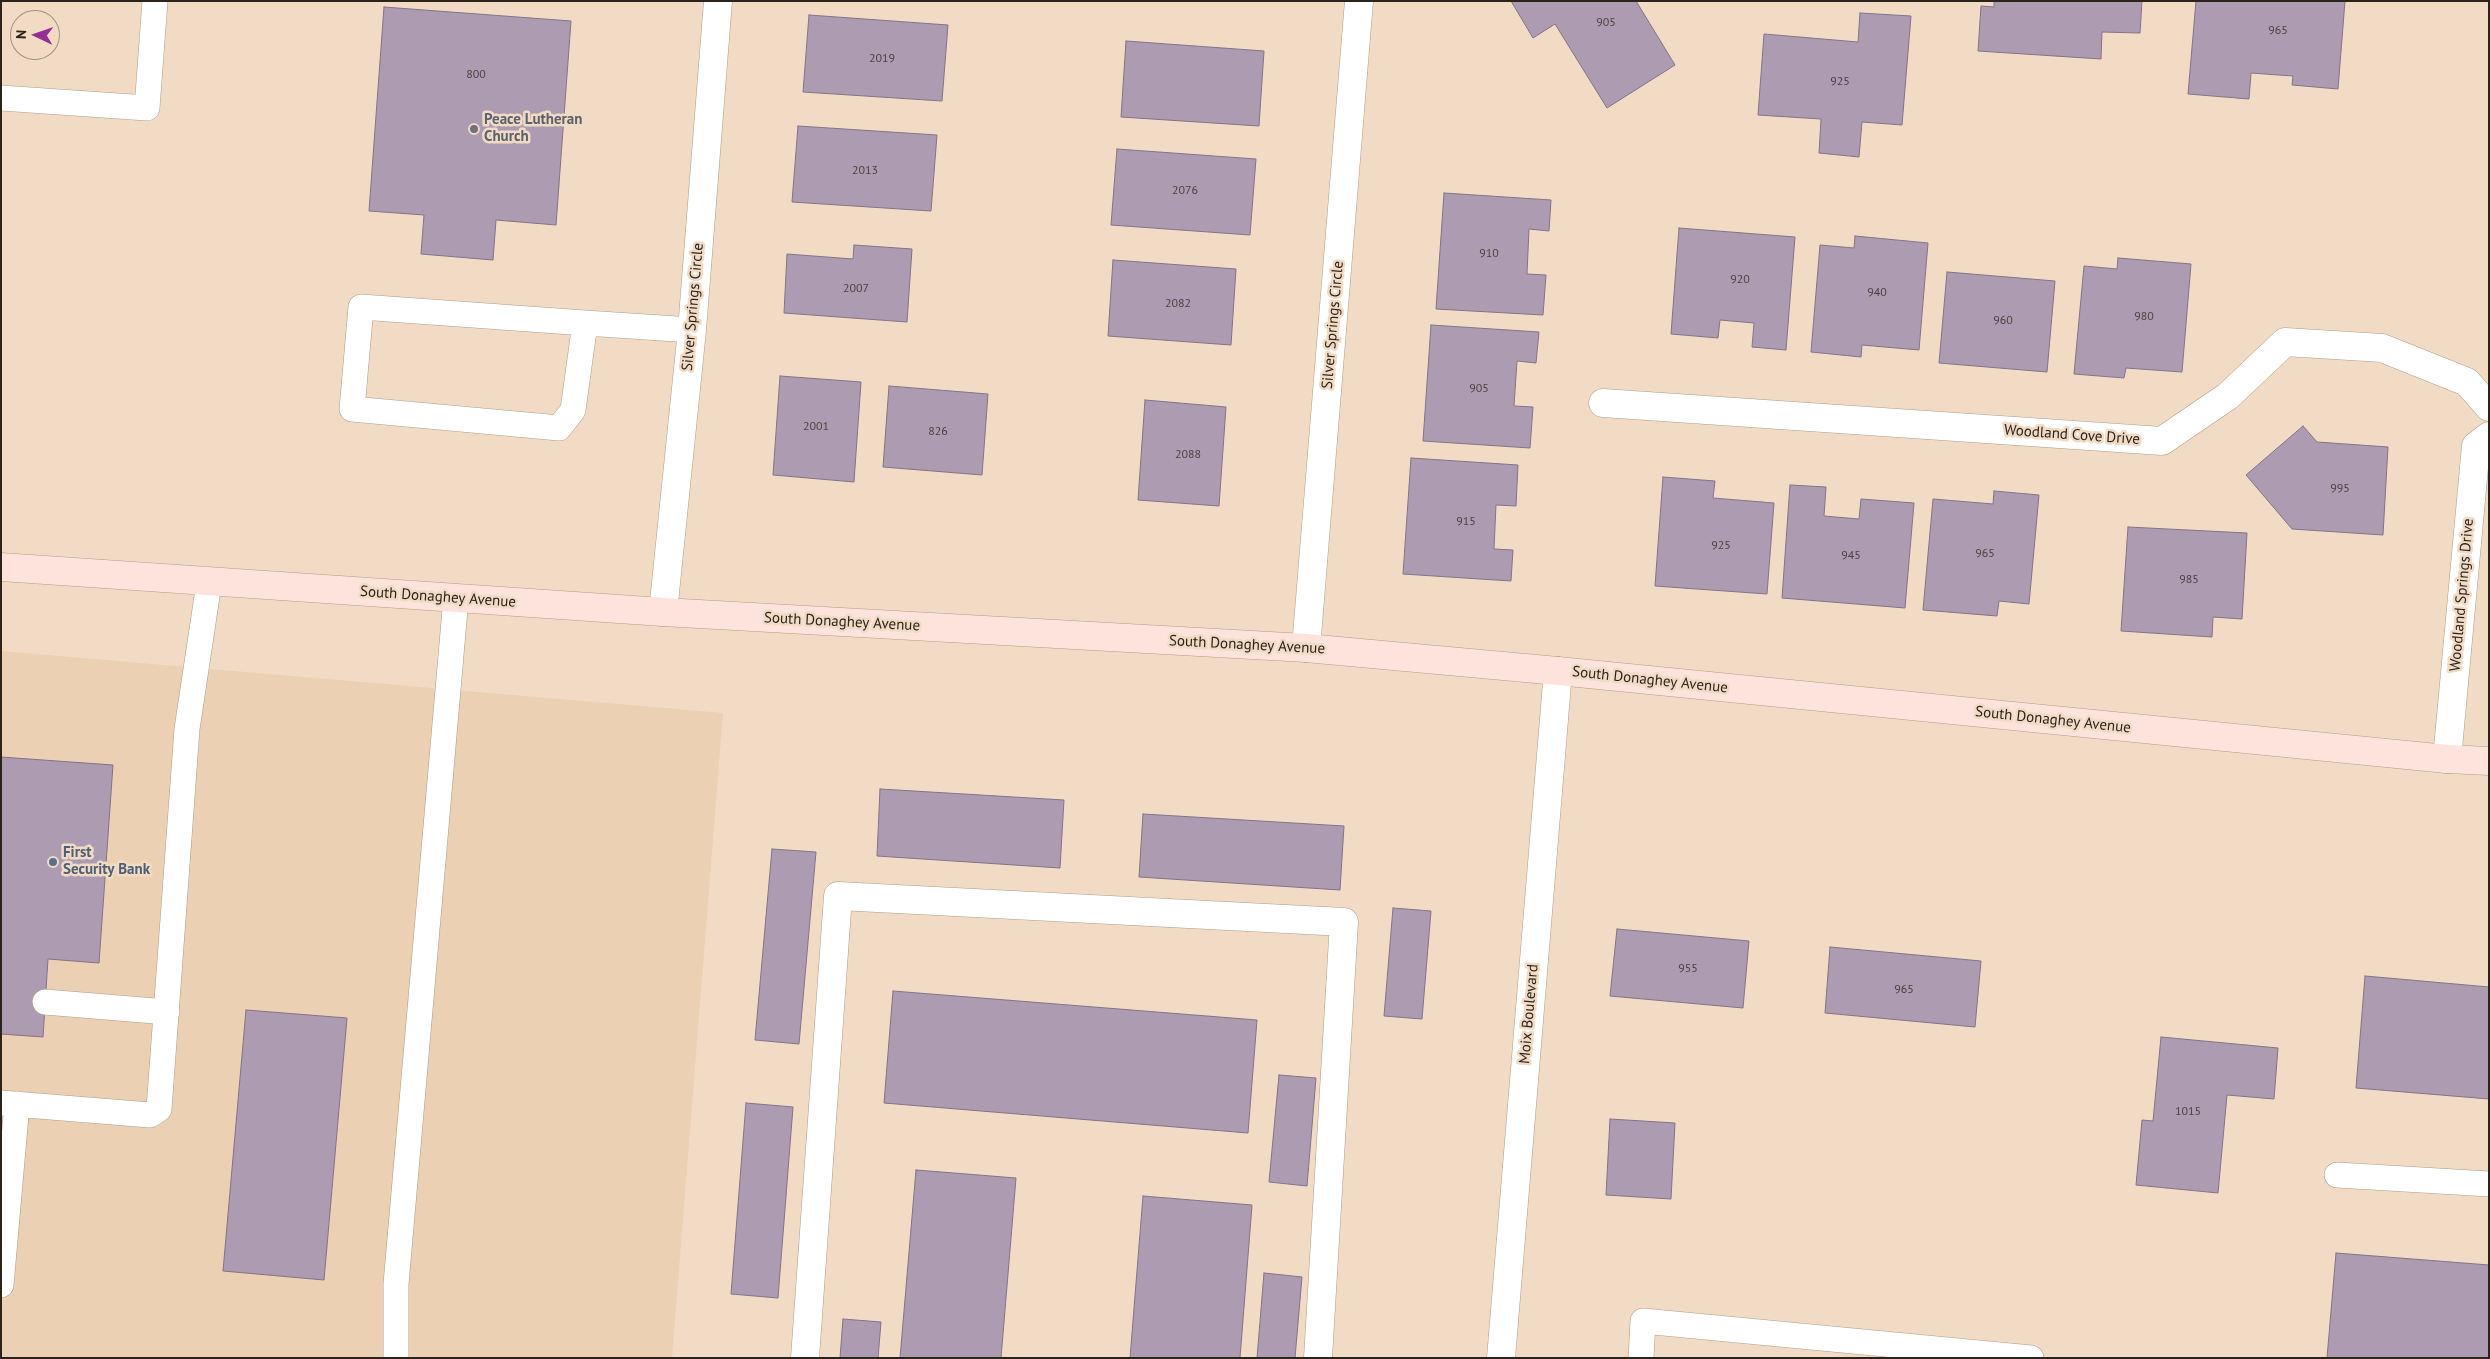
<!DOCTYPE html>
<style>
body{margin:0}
#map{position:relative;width:2490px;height:1359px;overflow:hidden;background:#f1dbc5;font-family:"PT Sans",sans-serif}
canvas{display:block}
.frame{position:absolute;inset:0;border:2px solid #2c241b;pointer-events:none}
.north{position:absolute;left:10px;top:10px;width:50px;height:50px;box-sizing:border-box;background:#f1dbc5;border:1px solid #a29281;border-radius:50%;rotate:273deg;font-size:14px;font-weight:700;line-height:20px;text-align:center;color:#2c241b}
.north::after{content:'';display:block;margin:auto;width:18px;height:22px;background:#952e92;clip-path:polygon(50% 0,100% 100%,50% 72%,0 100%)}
</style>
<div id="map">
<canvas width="2490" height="1359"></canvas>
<div class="frame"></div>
<div class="north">N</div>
</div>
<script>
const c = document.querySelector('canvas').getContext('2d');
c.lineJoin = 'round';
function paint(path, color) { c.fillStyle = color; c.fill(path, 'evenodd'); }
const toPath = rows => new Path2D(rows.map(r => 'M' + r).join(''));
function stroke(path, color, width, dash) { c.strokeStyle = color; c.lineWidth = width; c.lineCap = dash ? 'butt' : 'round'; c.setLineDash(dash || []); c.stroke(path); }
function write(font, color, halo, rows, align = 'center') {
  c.font = font + ' "PT Sans",sans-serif'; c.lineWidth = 5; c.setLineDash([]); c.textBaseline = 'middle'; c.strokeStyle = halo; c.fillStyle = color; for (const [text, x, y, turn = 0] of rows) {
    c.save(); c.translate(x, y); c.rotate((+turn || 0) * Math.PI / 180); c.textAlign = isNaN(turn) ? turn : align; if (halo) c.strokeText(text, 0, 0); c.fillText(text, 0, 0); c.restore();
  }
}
paint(toPath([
 [1,651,723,713,672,1358,1,1358]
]), '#ebd0b3');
const building = toPath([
 [1511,1,1636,1,1675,65,1607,108,1555,24,1533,38,1511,1],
 [1994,1,2142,1,2140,33,2102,32,2101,59,1978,51,1981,6,1994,7,1994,1],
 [2196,1,2345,1,2338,89,2292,85,2293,76,2251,73,2249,99,2188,94,2196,1],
 [384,7,571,21,556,225,496,220,493,260,421,254,424,215,369,211,384,7],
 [1860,13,1911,16,1902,125,1862,122,1859,157,1819,153,1821,119,1758,115,1764,34,1858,42,1860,13],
 [809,15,948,25,942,101,803,92,809,15],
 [1126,41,1264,51,1259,126,1121,117,1126,41],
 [798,126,937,135,931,211,792,202,798,126],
 [1117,149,1256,159,1250,235,1111,225,1117,149],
 [1444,193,1551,200,1549,231,1529,229,1527,274,1546,275,1543,315,1436,309,1444,193],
 [1679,228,1795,237,1786,350,1752,347,1754,323,1720,320,1718,338,1671,334,1679,228],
 [1855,236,1928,243,1919,350,1862,345,1861,357,1811,352,1820,245,1854,248,1855,236],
 [854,245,912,249,907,322,784,313,787,254,853,259,854,245],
 [2118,258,2191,264,2182,372,2126,368,2124,378,2074,374,2084,266,2117,269,2118,258],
 [1113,260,1236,269,1231,345,1108,336,1113,260],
 [1947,272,2055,281,2047,372,1939,363,1947,272],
 [1431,325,1539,332,1536,363,1517,361,1514,406,1533,407,1530,448,1423,441,1431,325],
 [780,376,861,382,854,482,773,475,780,376],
 [889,386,988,394,982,475,883,467,889,386],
 [1145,400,1226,407,1219,506,1138,500,1145,400],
 [2303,426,2317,442,2388,447,2383,535,2292,529,2246,475,2303,426],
 [1411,458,1518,465,1516,506,1496,505,1494,549,1513,550,1511,581,1403,574,1411,458],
 [1663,477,1715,481,1713,498,1774,503,1767,594,1655,586,1663,477],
 [1790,485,1826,487,1824,516,1859,519,1861,499,1914,503,1905,608,1782,598,1790,485],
 [1994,491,2039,495,2029,604,1999,601,1997,616,1923,610,1933,499,1993,504,1994,491],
 [2128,527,2247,533,2242,619,2213,617,2212,637,2121,631,2128,527],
 [1,757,113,765,99,963,48,959,43,1037,1,1034,1,757],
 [880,789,1064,800,1060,868,877,856,880,789],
 [1143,814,1344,826,1340,890,1139,877,1143,814],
 [772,849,816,852,799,1044,755,1040,772,849],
 [1393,908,1431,911,1422,1019,1384,1016,1393,908],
 [1617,929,1749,941,1743,1008,1610,996,1617,929],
 [1830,947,1981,961,1975,1027,1825,1013,1830,947],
 [2365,976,2489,987,2489,1099,2356,1088,2365,976],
 [893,991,1257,1020,1248,1133,884,1103,893,991],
 [246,1010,347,1018,324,1280,223,1271,246,1010],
 [2161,1037,2278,1048,2274,1099,2227,1095,2218,1193,2136,1185,2142,1120,2153,1121,2161,1037],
 [1279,1075,1316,1078,1307,1186,1269,1182,1279,1075],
 [746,1103,793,1107,778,1298,731,1294,746,1103],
 [1610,1119,1675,1123,1671,1199,1606,1195,1610,1119],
 [916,1170,1016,1178,1001,1358,900,1358,916,1170],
 [1143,1196,1252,1205,1240,1358,1130,1358,1143,1196],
 [2336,1253,2489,1265,2489,1358,2327,1358,2336,1253],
 [1264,1273,1302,1277,1295,1358,1257,1358,1264,1273],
 [843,1319,881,1322,878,1358,840,1358,843,1319]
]);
paint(building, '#ad9bb1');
stroke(building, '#847288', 1);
const lane = toPath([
 [1,98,147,108,155,1],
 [585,323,573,410,559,428,352,409,361,307,585,323,692,330],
 [45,1002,167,1012],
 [1,1103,150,1115,159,1109,187,729,209,583],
 [2337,1175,2489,1184],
 [1,1285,17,1104],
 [396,1358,396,1284,456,598],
 [1641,1358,1643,1321,2031,1358]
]);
const street = toPath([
 [1603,403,2162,441,2228,396,2285,342,2382,348,2467,382,2489,407],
 [663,612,692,330,718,1],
 [1306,648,1359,1],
 [2447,759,2476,446,2489,436],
 [805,1358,838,896,1344,922,1318,1358],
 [1501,1358,1558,671]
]);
const secondary = toPath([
 [1,567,663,612,1306,648,1558,671,2447,759,2489,761]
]);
stroke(lane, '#b09c87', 26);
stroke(street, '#b09c87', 29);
stroke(secondary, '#b09c87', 29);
stroke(lane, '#fff', 25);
stroke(street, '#fff', 28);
stroke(secondary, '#fde3dc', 28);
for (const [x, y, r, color] of [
 [474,129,5,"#6b7280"],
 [53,862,5,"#5c6f8a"]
]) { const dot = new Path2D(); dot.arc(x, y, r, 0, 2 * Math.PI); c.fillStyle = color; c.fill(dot); stroke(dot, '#f1dbc5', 2); }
write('12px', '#4c4240', null, [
 ["905",1606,23],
 ["965",2278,31],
 ["2019",882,59],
 ["800",476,75],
 ["925",1840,82],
 ["2013",865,171],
 ["2076",1185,191],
 ["910",1489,254],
 ["920",1740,280],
 ["2007",856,289],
 ["940",1877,293],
 ["2082",1178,304],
 ["980",2144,317],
 ["960",2003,321],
 ["905",1479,389],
 ["2001",816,427],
 ["826",938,432],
 ["2088",1188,455],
 ["995",2340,489],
 ["915",1466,522],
 ["925",1721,546],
 ["965",1985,554],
 ["945",1851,556],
 ["985",2189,580],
 ["955",1688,969],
 ["965",1904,990],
 ["1015",2188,1112]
]);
write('bold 15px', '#5b616d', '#f1dbc5', [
 ["Peace Lutheran",484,120],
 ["Church",484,137]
], 'left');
write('15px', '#2c241b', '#f1dbc5', [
 ["Silver Springs Circle",693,307,-85],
 ["Silver Springs Circle",1333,325,-85],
 ["Woodland Cove Drive",2072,435,4],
 ["Woodland Springs Drive",2462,595,-85],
 ["South Donaghey Avenue",438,597,4],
 ["South Donaghey Avenue",842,622,3],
 ["South Donaghey Avenue",1247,645,3],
 ["South Donaghey Avenue",1650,680,6],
 ["South Donaghey Avenue",2053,720,6],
 ["Moix Boulevard",1529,1014,-85]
]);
write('bold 15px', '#4e5e75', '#f1dbc5', [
 ["First",63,853],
 ["Security Bank",63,870]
], 'left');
</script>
